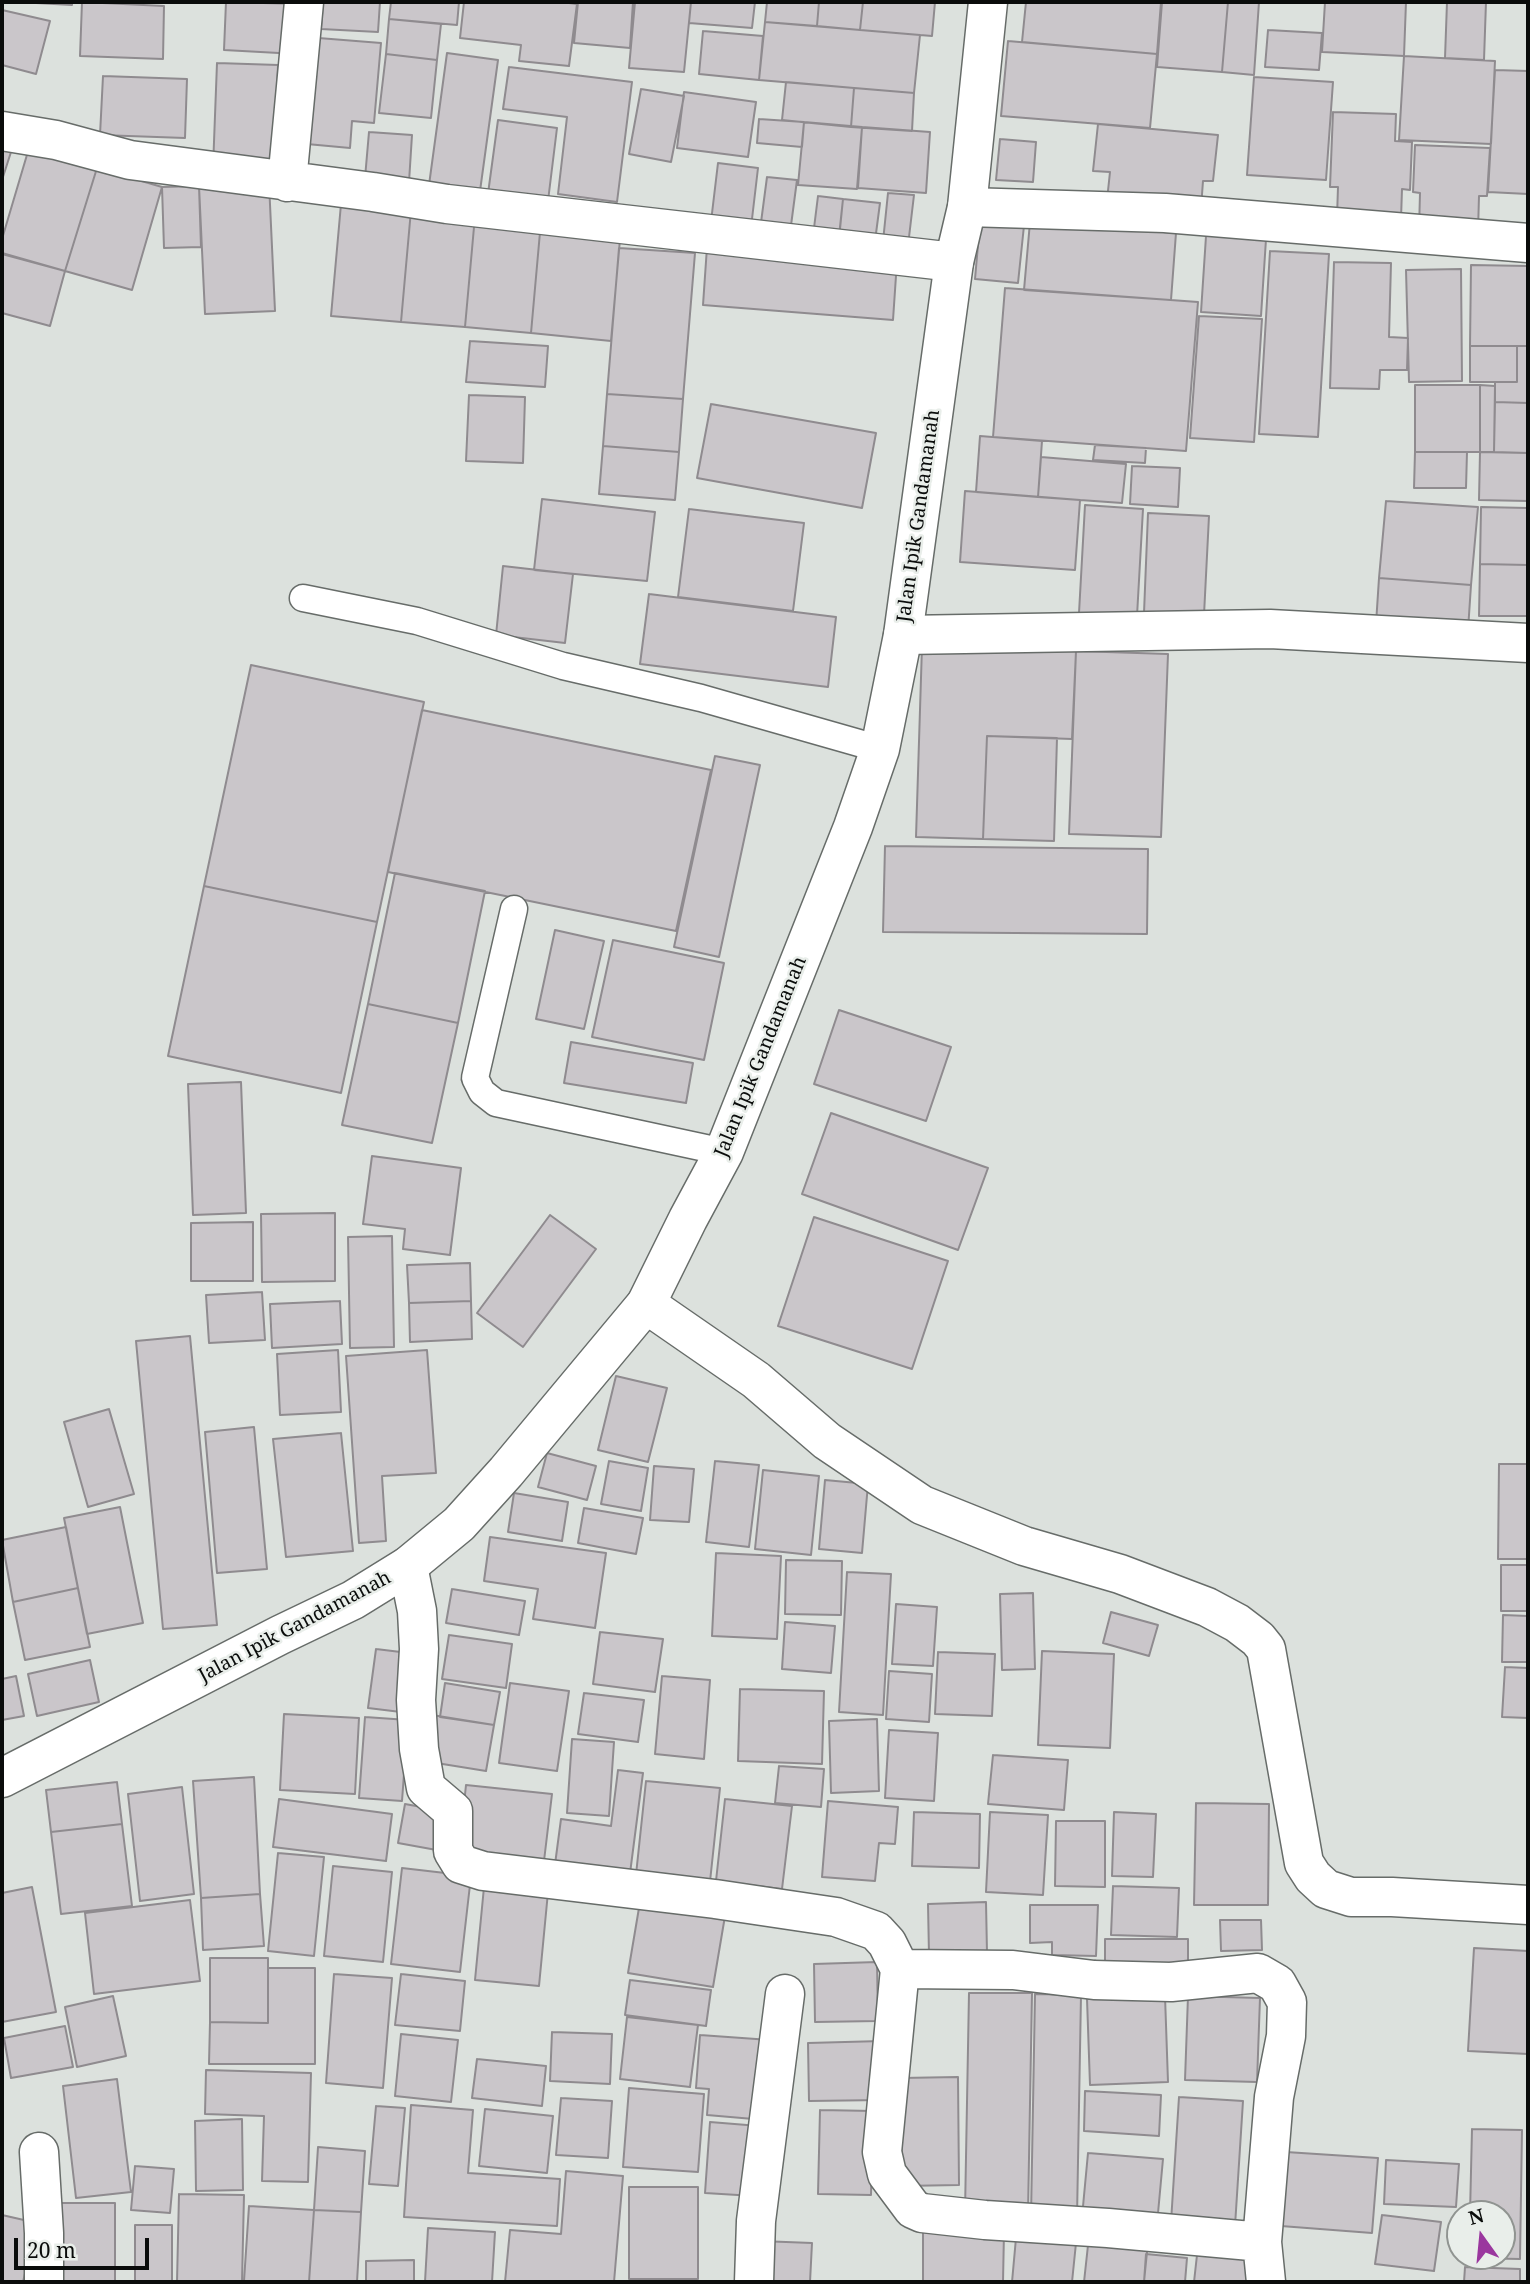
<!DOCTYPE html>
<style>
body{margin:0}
#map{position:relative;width:1530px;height:2284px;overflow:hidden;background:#dce1dd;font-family:"Noto Serif",serif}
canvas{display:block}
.frame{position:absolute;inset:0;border:4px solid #0a0c0b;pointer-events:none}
.north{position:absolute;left:1446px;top:2200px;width:70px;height:70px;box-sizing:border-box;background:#e9eeea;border:2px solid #909491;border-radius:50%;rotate:345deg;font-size:19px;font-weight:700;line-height:28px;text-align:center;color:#0a0c0b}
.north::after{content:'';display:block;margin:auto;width:24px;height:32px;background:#9a379e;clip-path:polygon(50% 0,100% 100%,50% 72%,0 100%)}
.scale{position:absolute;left:14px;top:2238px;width:135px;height:32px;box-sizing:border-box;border:4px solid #0a0c0b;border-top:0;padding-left:9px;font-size:21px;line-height:24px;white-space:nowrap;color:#0a0c0b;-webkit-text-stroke:5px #e9eeea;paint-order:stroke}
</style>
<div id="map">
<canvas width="1530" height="2284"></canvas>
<div class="frame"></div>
<div class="north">N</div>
<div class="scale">20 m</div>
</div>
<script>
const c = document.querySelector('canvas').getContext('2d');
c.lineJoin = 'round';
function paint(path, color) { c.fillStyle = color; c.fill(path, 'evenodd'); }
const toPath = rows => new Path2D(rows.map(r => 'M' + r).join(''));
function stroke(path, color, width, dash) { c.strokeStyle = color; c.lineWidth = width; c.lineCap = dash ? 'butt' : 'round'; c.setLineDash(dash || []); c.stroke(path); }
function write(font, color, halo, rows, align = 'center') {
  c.font = font + ' "Noto Serif",serif'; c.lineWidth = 5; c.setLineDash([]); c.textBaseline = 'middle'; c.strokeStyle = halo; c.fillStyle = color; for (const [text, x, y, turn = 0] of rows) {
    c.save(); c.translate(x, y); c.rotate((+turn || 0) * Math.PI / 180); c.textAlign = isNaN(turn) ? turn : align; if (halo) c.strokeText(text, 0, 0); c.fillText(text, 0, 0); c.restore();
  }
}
const building = toPath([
 [18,2,72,2,72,5,18,2],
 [82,2,164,6,163,59,80,56,82,2],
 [226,2,300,4,297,54,224,50,226,2],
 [323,2,380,2,378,32,321,29,323,2],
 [391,2,459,2,457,25,389,19,391,2],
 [464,2,561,2,577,4,569,66,519,61,521,45,460,38,464,2],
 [578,2,633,2,630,48,574,43,578,2],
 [635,2,691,2,684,72,629,68,635,2],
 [691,2,755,2,752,28,689,23,691,2],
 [767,2,819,2,817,26,765,22,767,2],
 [819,2,863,2,860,30,817,26,819,2],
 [863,2,935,2,932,36,860,30,863,2],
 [1026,2,1161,2,1157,54,1022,42,1026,2],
 [1162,2,1228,2,1222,72,1157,67,1162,2],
 [1228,2,1259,2,1254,75,1222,72,1228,2],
 [1325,2,1406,2,1404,56,1322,52,1325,2],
 [1447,2,1486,2,1484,60,1445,58,1447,2],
 [2,10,50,21,36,74,2,65,2,10],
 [389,19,441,24,437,60,386,54,389,19],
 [765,22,920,35,914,93,759,80,765,22],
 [1268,30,1322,33,1319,70,1265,67,1268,30],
 [703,31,763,36,759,80,699,74,703,31],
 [306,37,381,43,374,123,352,121,350,148,296,143,306,37],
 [1008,41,1157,54,1150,128,1001,116,1008,41],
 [447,53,498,60,480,191,429,185,447,53],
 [386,54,437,60,431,118,379,113,386,54],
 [1404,56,1495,61,1491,144,1399,140,1404,56],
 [217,63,278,65,274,170,213,168,217,63],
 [509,67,632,82,617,202,558,194,567,117,503,109,509,67],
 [1495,70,1528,71,1528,194,1488,192,1495,70],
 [103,76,187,79,185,138,100,135,103,76],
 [1254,77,1333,82,1326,180,1247,175,1254,77],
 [786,82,854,88,851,127,782,120,786,82],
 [854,88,914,93,912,131,851,127,854,88],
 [641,89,684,96,671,162,629,154,641,89],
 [684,92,756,102,748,157,677,148,684,92],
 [1333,112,1396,114,1395,141,1412,142,1410,190,1402,189,1401,219,1337,217,1338,187,1330,187,1333,112],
 [759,119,804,122,802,147,757,143,759,119],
 [498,120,557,128,547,209,487,201,498,120],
 [804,122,862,127,857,189,798,185,804,122],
 [1098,124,1218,135,1213,181,1203,181,1201,208,1107,200,1110,172,1093,171,1098,124],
 [862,127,930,132,926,193,858,188,862,127],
 [369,132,412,135,409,182,365,178,369,132],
 [1000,139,1036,142,1033,182,996,180,1000,139],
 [1415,145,1490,148,1487,196,1479,196,1478,232,1419,230,1420,193,1413,192,1415,145],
 [29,148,97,168,65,271,2,253,2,239,29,148],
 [2,149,11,152,2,180,2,149],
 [718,163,758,168,750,236,710,230,718,163],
 [97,168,162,187,132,290,65,271,97,168],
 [767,177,797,180,790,233,760,230,767,177],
 [269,183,275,311,205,314,199,186,269,183],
 [199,186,201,247,164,248,162,187,199,186],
 [888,193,914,195,907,254,882,251,888,193],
 [818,196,843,199,839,239,813,236,818,196],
 [843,199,880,203,875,241,839,236,843,199],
 [341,204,411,210,401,322,331,316,341,204],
 [411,210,475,216,465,327,401,322,411,210],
 [981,211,1025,216,1018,283,975,279,981,211],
 [475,216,541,221,531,333,465,327,475,216],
 [541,221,621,228,611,341,531,333,541,221],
 [1207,221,1267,224,1261,316,1201,312,1207,221],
 [1030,222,1176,233,1171,300,1024,290,1030,222],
 [707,247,897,261,893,320,703,305,707,247],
 [619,248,695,253,683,399,607,394,619,248],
 [1270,251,1329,254,1318,437,1259,434,1270,251],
 [2,254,65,271,50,326,2,313,2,254],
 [1334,262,1391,263,1389,337,1408,338,1407,370,1380,370,1379,389,1330,388,1334,262],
 [1471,265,1528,266,1528,346,1470,346,1471,265],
 [1461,269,1462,381,1409,382,1406,270,1461,269],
 [1005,288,1198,302,1186,451,993,437,1005,288],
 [1199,316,1262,319,1254,442,1190,438,1199,316],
 [470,341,548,346,545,387,466,382,470,341],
 [1470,346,1517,346,1517,382,1470,382,1470,346],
 [1517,346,1528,346,1528,403,1495,402,1495,382,1517,382,1517,346],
 [1415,385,1480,385,1480,452,1415,452,1415,385],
 [1480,385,1495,386,1494,452,1480,452,1480,385],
 [607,394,683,399,679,452,603,446,607,394],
 [469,395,525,397,523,463,466,461,469,395],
 [1495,402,1528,403,1528,453,1494,452,1495,402],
 [711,404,876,433,862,508,697,478,711,404],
 [980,436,1042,441,1038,497,976,492,980,436],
 [1095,445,1146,448,1145,463,1093,460,1095,445],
 [603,446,679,452,675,500,599,494,603,446],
 [1415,452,1467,452,1466,488,1414,488,1415,452],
 [1480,452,1528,453,1528,501,1479,500,1480,452],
 [1041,457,1126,464,1122,503,1038,497,1041,457],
 [1132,466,1180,468,1178,507,1130,504,1132,466],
 [965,491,1080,500,1075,570,960,562,965,491],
 [542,499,655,512,647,581,534,570,542,499],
 [1386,501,1478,507,1471,585,1379,578,1386,501],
 [1085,505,1143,509,1137,616,1079,613,1085,505],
 [1481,507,1528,508,1528,565,1480,564,1481,507],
 [689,509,804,523,793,611,678,597,689,509],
 [1148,513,1209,516,1204,615,1144,613,1148,513],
 [1480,564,1528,565,1528,616,1479,616,1480,564],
 [503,566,573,574,565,643,496,635,503,566],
 [1379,578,1471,585,1468,630,1376,624,1379,578],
 [649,594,836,617,828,687,640,664,649,594],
 [922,646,1076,651,1072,739,987,736,983,839,916,837,922,646],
 [1076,651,1168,654,1161,837,1069,834,1076,651],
 [251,665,424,702,377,922,204,886,251,665],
 [422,710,711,770,676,931,388,872,422,710],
 [987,736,1057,738,1054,841,983,839,987,736],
 [715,756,760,765,719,957,674,947,715,756],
 [885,846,1148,849,1147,934,883,932,885,846],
 [395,873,485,891,458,1023,368,1004,395,873],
 [204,886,377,922,341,1093,168,1056,204,886],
 [555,930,604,941,584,1029,536,1019,555,930],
 [613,940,724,963,704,1060,592,1037,613,940],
 [368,1004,458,1023,432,1143,342,1125,368,1004],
 [839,1010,951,1047,926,1121,814,1084,839,1010],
 [571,1042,693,1063,686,1103,564,1083,571,1042],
 [241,1082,246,1213,193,1215,188,1084,241,1082],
 [831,1113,988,1168,958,1250,802,1194,831,1113],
 [372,1156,461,1168,450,1255,403,1249,405,1229,363,1224,372,1156],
 [335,1213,335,1281,262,1282,261,1214,335,1213],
 [550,1215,596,1249,523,1347,477,1313,550,1215],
 [814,1217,948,1261,912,1369,778,1326,814,1217],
 [253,1222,253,1281,191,1281,191,1223,253,1222],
 [392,1236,394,1347,350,1348,348,1237,392,1236],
 [470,1263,471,1301,409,1303,407,1265,470,1263],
 [262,1292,265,1340,209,1343,206,1295,262,1292],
 [340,1301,342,1344,272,1348,270,1304,340,1301],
 [471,1301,472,1339,410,1342,409,1303,471,1301],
 [190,1336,217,1625,163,1629,136,1341,190,1336],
 [338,1350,341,1412,280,1415,277,1354,338,1350],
 [427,1350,436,1473,382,1476,386,1541,359,1543,346,1356,427,1350],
 [616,1376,667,1388,648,1462,598,1450,616,1376],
 [109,1409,134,1494,88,1507,64,1422,109,1409],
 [254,1427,267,1569,217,1573,205,1432,254,1427],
 [341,1433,353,1551,286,1557,273,1439,341,1433],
 [547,1453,596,1466,587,1500,538,1487,547,1453],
 [609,1461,648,1468,641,1511,601,1504,609,1461],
 [715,1461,759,1465,749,1547,706,1542,715,1461],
 [1499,1464,1528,1464,1528,1559,1498,1559,1499,1464],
 [654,1466,694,1469,689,1522,650,1520,654,1466],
 [763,1470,819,1476,811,1555,755,1549,763,1470],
 [825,1480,868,1484,862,1553,819,1549,825,1480],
 [514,1493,568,1502,562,1541,508,1532,514,1493],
 [120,1507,143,1623,87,1634,64,1518,120,1507],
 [584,1508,643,1518,636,1554,578,1543,584,1508],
 [66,1527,78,1588,13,1602,2,1540,66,1527],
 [490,1537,606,1553,595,1628,533,1619,538,1589,484,1581,490,1537],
 [716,1553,781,1556,777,1639,712,1636,716,1553],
 [786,1560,842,1561,841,1615,785,1614,786,1560],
 [1501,1565,1528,1565,1528,1611,1501,1611,1501,1565],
 [847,1572,891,1574,883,1715,839,1712,847,1572],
 [78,1588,90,1647,25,1660,13,1602,78,1588],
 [452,1589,525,1601,519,1635,446,1623,452,1589],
 [1033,1593,1035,1669,1002,1670,1000,1594,1033,1593],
 [896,1604,937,1607,933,1666,892,1664,896,1604],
 [1111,1612,1158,1625,1149,1656,1103,1643,1111,1612],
 [1503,1615,1528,1616,1528,1662,1502,1662,1503,1615],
 [785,1622,835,1626,831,1673,782,1669,785,1622],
 [600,1632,663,1639,655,1692,593,1684,600,1632],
 [449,1635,512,1644,506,1688,442,1679,449,1635],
 [376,1649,417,1654,409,1713,368,1708,376,1649],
 [1042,1651,1114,1654,1110,1748,1038,1745,1042,1651],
 [938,1652,995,1654,992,1716,935,1714,938,1652],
 [90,1660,99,1702,37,1716,28,1674,90,1660],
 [1505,1667,1528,1668,1528,1718,1502,1717,1505,1667],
 [889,1671,932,1674,929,1722,886,1719,889,1671],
 [16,1676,24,1716,2,1720,2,1679,16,1676],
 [662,1676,710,1680,704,1759,655,1754,662,1676],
 [445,1683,500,1692,494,1725,440,1717,445,1683],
 [510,1683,569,1691,557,1771,499,1763,510,1683],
 [740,1689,824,1691,822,1764,738,1761,740,1689],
 [584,1693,644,1700,638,1742,578,1734,584,1693],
 [284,1714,359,1718,355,1794,280,1790,284,1714],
 [432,1715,494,1725,486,1771,424,1761,432,1715],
 [365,1717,408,1720,402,1801,359,1798,365,1717],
 [877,1719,879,1791,831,1793,829,1721,877,1719],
 [889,1730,938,1733,934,1801,885,1798,889,1730],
 [572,1739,614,1742,609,1816,567,1813,572,1739],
 [993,1755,1068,1760,1064,1810,988,1804,993,1755],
 [779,1766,824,1769,821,1807,775,1803,779,1766],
 [618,1770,643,1773,629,1881,554,1872,561,1819,611,1826,618,1770],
 [254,1777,260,1894,201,1898,193,1781,254,1777],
 [646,1781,720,1788,709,1891,635,1884,646,1781],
 [117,1782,122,1824,51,1832,46,1790,117,1782],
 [466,1785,552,1794,544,1861,459,1852,466,1785],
 [182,1787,194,1894,140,1901,128,1794,182,1787],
 [279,1799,392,1814,386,1861,273,1847,279,1799],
 [725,1799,792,1806,782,1889,716,1881,725,1799],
 [828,1801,898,1807,895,1844,879,1843,875,1881,822,1877,828,1801],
 [1196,1803,1269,1804,1268,1905,1194,1905,1196,1803],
 [405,1804,449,1812,442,1851,398,1843,405,1804],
 [914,1812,980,1814,979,1868,912,1866,914,1812],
 [990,1812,1048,1815,1043,1895,986,1892,990,1812],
 [1114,1812,1156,1814,1153,1877,1112,1876,1114,1812],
 [1056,1821,1105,1821,1105,1887,1055,1886,1056,1821],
 [122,1824,132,1906,61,1914,51,1832,122,1824],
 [278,1853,324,1857,314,1956,268,1951,278,1853],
 [333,1866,392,1872,383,1962,324,1956,333,1866],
 [402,1868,471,1876,460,1972,391,1964,402,1868],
 [1113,1886,1179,1888,1177,1937,1111,1935,1113,1886],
 [32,1887,56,2012,2,2022,2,1893,32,1887],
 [484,1887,548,1892,539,1986,475,1980,484,1887],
 [260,1894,264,1946,203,1950,201,1898,260,1894],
 [190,1900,200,1981,94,1994,85,1913,190,1900],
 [640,1902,725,1916,713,1987,628,1973,640,1902],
 [986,1902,987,1953,929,1955,928,1904,986,1902],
 [1030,1905,1098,1905,1096,1956,1052,1955,1052,1942,1030,1943,1030,1905],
 [1220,1920,1261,1920,1262,1950,1221,1951,1220,1920],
 [1105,1939,1188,1939,1188,1974,1105,1975,1105,1939],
 [1474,1948,1528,1951,1528,2054,1468,2051,1474,1948],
 [210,1958,268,1958,268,2023,210,2022,210,1958],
 [877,1962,878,2021,815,2022,814,1964,877,1962],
 [268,1968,315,1968,315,2064,209,2064,210,2022,268,2023,268,1968],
 [334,1974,392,1978,383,2088,326,2083,334,1974],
 [401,1974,465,1981,460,2031,395,2025,401,1974],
 [630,1980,711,1990,706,2026,625,2015,630,1980],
 [969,1993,1032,1993,1028,2213,965,2212,969,1993],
 [1035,1994,1081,1995,1077,2217,1031,2217,1035,1994],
 [113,1996,126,2056,77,2067,65,2007,113,1996],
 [1165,1996,1168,2082,1090,2085,1087,1999,1165,1996],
 [1188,1996,1260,1998,1257,2082,1185,2080,1188,1996],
 [627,2017,698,2025,690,2087,620,2079,627,2017],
 [65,2026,73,2067,11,2078,4,2038,65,2026],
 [552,2032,612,2034,610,2084,550,2081,552,2032],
 [401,2034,458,2040,451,2102,395,2096,401,2034],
 [700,2035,770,2040,765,2120,707,2115,709,2089,696,2088,700,2035],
 [882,2041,882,2100,809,2101,808,2043,882,2041],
 [477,2059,546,2066,542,2106,472,2098,477,2059],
 [206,2070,311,2073,308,2182,262,2181,264,2116,205,2114,206,2070],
 [958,2077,959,2185,902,2186,901,2078,958,2077],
 [117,2079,131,2192,76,2198,63,2086,117,2079],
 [629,2088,704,2094,698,2172,623,2167,629,2088],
 [1085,2091,1161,2095,1159,2136,1084,2131,1085,2091],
 [1179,2097,1243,2101,1235,2226,1171,2222,1179,2097],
 [561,2098,612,2101,608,2158,556,2155,561,2098],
 [411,2105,473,2110,468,2173,560,2179,557,2226,404,2217,411,2105],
 [376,2106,405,2108,398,2186,369,2184,376,2106],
 [485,2109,553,2116,547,2173,479,2166,485,2109],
 [820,2110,873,2111,871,2195,818,2194,820,2110],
 [242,2119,243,2190,196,2191,195,2121,242,2119],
 [710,2122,759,2126,754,2196,705,2193,710,2122],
 [1472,2129,1522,2130,1520,2259,1469,2258,1469,2256,1502,2256,1502,2214,1470,2214,1472,2129],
 [318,2147,365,2151,361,2212,314,2210,318,2147],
 [1286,2152,1378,2158,1372,2233,1281,2226,1286,2152],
 [1088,2153,1163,2159,1157,2224,1082,2217,1088,2153],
 [1386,2160,1459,2164,1456,2207,1384,2204,1386,2160],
 [135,2166,174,2169,170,2213,131,2210,135,2166],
 [566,2171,623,2176,614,2282,505,2282,510,2230,561,2234,566,2171],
 [629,2187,698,2187,698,2279,629,2279,629,2187],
 [179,2194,244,2195,242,2282,177,2282,179,2194],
 [51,2203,115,2203,115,2282,52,2282,51,2203],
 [249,2206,314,2210,309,2282,244,2281,249,2206],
 [314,2210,361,2212,357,2282,309,2282,314,2210],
 [2,2215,37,2223,23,2282,2,2282,2,2215],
 [1382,2215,1441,2222,1434,2271,1375,2264,1382,2215],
 [135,2225,172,2225,172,2282,135,2282,135,2225],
 [428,2228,495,2232,492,2282,425,2282,428,2228],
 [923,2232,1004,2232,1003,2282,923,2282,923,2232],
 [1089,2236,1148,2242,1144,2282,1084,2282,1089,2236],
 [1016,2238,1076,2243,1072,2282,1012,2282,1016,2238],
 [760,2241,812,2243,810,2282,758,2282,760,2241],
 [1198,2246,1255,2252,1252,2282,1194,2282,1198,2246],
 [1146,2254,1187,2258,1185,2282,1144,2282,1146,2254],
 [414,2260,414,2282,366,2282,366,2261,414,2260],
 [1465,2267,1520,2269,1520,2282,1464,2282,1465,2267]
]);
paint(building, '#cac6ca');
stroke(building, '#8f8b8f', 2);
const service = toPath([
 [303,598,417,621,563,666,701,698,880,749],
 [514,909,475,1078,482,1092,496,1103,724,1152]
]);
const minor = toPath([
 [2,131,56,140,130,160,373,192,447,204,954,262],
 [287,182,304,2],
 [967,207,1165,213,1528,243],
 [903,635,1270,629,1528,643],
 [646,1304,756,1380,827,1441,922,1505,1024,1546,1120,1574,1207,1607,1237,1623,1258,1639,1266,1649,1304,1863,1313,1877,1326,1889,1351,1897,1392,1897,1528,1905],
 [408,1566,417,1611,419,1649,416,1700,419,1749,426,1788,453,1811,453,1851,461,1864,483,1871,715,1899,836,1917,876,1931,887,1943,900,1969,1013,1970,1094,1980,1171,1982,1258,1973,1277,1984,1287,2002,1286,2036,1274,2097,1262,2242,1266,2282],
 [900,1969,882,2152,887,2174,913,2209,922,2213,985,2220,1108,2228,1262,2242],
 [39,2152,44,2233,44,2282],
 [754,2282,756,2221,785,1994]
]);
const tertiary = toPath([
 [2,1778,280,1635,353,1600,408,1566,459,1524,506,1472,646,1304,688,1219,724,1152,853,827,880,749,903,635,954,262,967,207,988,2]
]);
stroke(service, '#676c69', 29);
stroke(minor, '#676c69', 41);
stroke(tertiary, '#676c69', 41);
stroke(service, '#fff', 26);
stroke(minor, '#fff', 38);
stroke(tertiary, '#fff', 38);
write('19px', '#0a0c0b', '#e9eeea', [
 ["Jalan Ipik Gandamanah",919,516,-82],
 ["Jalan Ipik Gandamanah",761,1057,-68],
 ["Jalan Ipik Gandamanah",295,1627,-28]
]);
</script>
